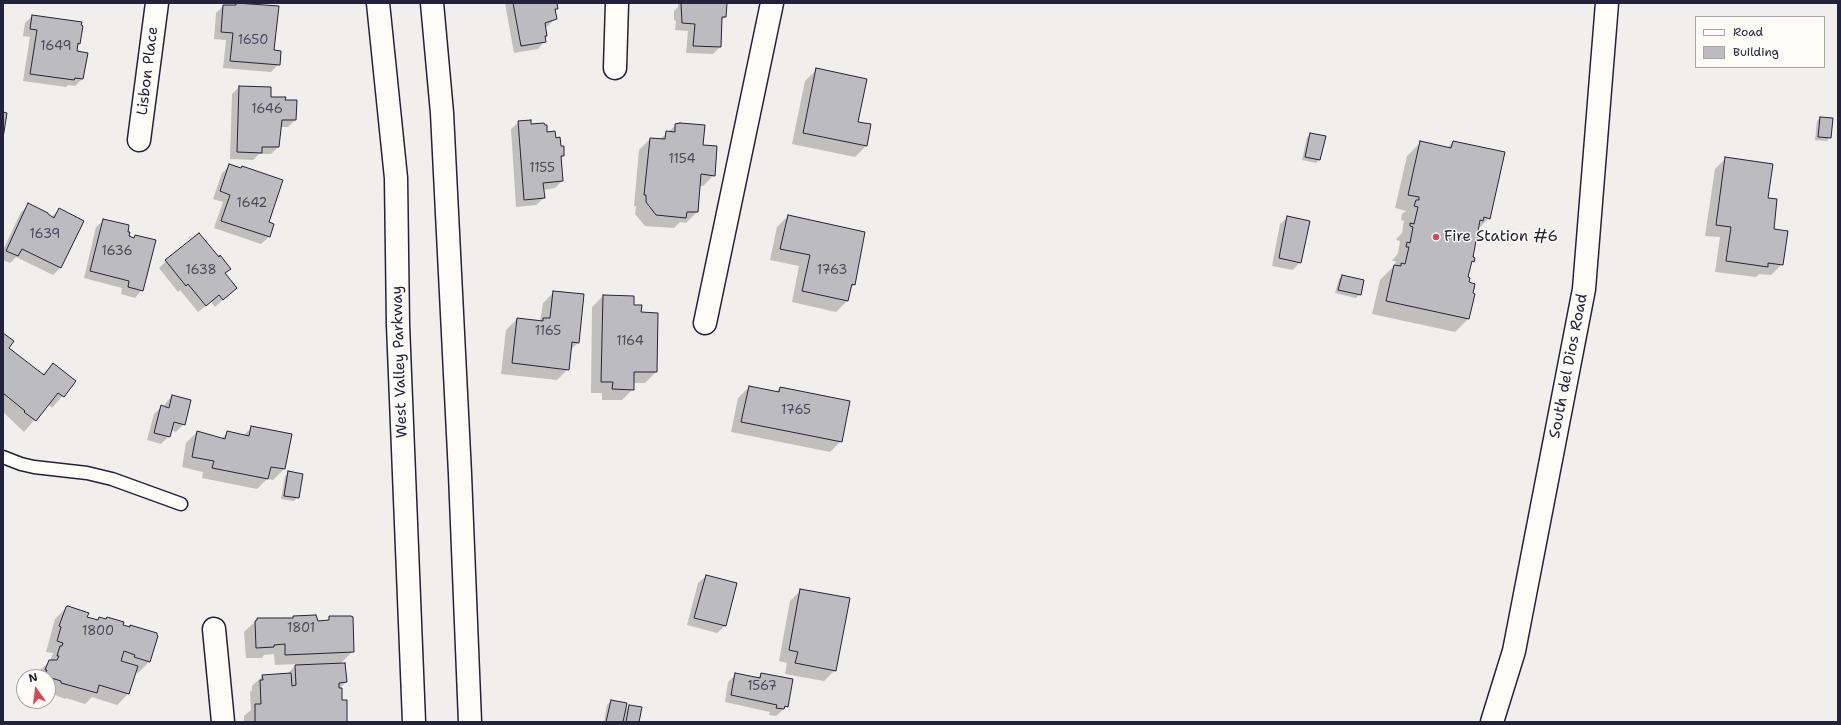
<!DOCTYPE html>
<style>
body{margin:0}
#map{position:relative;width:1841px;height:725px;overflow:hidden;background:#f0efec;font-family:"Shantell Sans",sans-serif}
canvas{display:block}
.frame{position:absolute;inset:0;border:4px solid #22223b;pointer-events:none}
.legend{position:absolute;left:1695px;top:16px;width:130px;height:52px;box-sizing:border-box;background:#fdfcf7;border:1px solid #a5a5ac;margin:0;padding:5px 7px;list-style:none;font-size:12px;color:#22223b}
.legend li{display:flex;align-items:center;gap:8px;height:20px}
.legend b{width:20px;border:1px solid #a5a5ac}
.north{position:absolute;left:16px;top:669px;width:40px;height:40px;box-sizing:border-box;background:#fdfcf7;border:1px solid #a5a5ac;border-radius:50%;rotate:346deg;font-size:11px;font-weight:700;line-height:16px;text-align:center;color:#22223b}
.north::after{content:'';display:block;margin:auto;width:14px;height:18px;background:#d1495b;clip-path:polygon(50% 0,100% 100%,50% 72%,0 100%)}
</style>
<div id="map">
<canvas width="1841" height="725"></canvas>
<div class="frame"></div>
<ul class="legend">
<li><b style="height:5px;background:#fdfcf7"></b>Road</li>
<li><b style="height:11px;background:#bcbcc0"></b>Building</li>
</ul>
<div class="north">N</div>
</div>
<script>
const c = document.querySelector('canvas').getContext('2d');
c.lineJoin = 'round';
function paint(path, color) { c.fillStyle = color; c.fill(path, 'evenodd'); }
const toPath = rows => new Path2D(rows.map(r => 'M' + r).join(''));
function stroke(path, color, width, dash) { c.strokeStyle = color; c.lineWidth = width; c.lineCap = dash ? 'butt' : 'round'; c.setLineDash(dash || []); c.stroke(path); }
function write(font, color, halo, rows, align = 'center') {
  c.font = font + ' "Shantell Sans",sans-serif'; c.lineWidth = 3; c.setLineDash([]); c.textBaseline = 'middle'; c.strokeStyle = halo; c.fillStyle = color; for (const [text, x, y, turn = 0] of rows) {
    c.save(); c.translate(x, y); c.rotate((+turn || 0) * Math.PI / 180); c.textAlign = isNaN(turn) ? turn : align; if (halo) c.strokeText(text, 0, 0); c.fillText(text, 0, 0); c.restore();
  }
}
paint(toPath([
 [505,3,556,3,556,18,548,26,545,27,546,36,544,38,545,41,538,49,514,53],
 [678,3,726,3,725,17,721,21,720,47,713,54,686,53,688,31,675,30,676,21,674,20,674,11,678,7],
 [237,4,273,51,279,64,271,72,223,68,226,40,214,39,216,13,223,6,235,6],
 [32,16,80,44,76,47,76,51,86,53,82,79,75,86,68,85,66,87,23,81,30,37,23,36,25,23],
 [816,70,857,122,866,146,855,157,792,144,805,81],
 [239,87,270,98,284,101,295,120,288,127,280,127,278,147,271,154,259,154,253,160,230,159,232,94],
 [1820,118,1830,137,1827,141,1815,140,1817,121],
 [519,122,530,125,555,139,563,156,561,158,562,181,555,188,543,190,544,198,536,205,516,207,511,129],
 [676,125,702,146,714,175,703,186,699,186,697,212,686,223,680,222,674,228,645,226,635,214,636,206,634,206,639,150,650,139,659,140],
 [1311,134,1319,160,1316,163,1302,160,1307,137],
 [1421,142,1447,148,1453,142,1489,218,1477,230,1476,238,1477,241,1475,243,1471,258,1473,261,1470,264,1467,278,1468,319,1455,332,1372,314,1380,280,1394,266,1396,261,1392,261,1398,253,1400,241,1396,240,1397,238,1402,233,1404,221,1401,220,1402,214,1406,211,1395,208,1407,156],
 [1726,158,1767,199,1772,230,1782,264,1771,275,1759,274,1756,277,1715,272,1720,237,1705,236,1715,169],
 [230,166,267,223,269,237,261,244,214,228,223,202,213,199,222,173],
 [29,205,51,217,59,210,83,221,60,268,53,275,16,257,10,263,3,260,3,250,21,212],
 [788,216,864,232,854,285,849,290,847,301,836,312,792,302,799,266,770,260,777,227],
 [1288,217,1300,262,1293,270,1272,266,1280,224],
 [104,220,128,237,133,238,135,236,142,290,135,298,121,294,122,288,84,278,96,227],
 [166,261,230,269,225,274,236,288,215,307,211,302,198,312,180,290,178,292,159,268],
 [1342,276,1360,294,1356,298,1335,293,1339,279],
 [554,292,578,343,570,350,568,369,557,380,501,374,506,330,517,319,540,322,543,303],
 [603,296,633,306,640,313,656,372,645,383,633,383,633,389,622,400,602,400,602,393,591,393,592,307],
 [3,334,7,348,42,375,53,364,75,381,52,408,48,404,24,432,3,412],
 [749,387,776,392,780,388,841,441,830,452,731,432,738,398],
 [172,396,184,424,176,432,170,430,169,436,161,444,147,440,154,414,161,407,164,407,165,404],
 [252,427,291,435,284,469,273,480,267,479,257,489,202,478,203,472,182,467,186,443,197,432,221,439,227,433,243,436],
 [289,473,298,497,294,501,281,499,285,476],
 [706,576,736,584,725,626,717,633,687,625,698,583],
 [801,590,835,670,824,681,785,674,787,663,779,661,790,601],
 [66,608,97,621,100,618,129,628,131,626,157,637,149,662,138,673,135,672,128,694,117,705,92,697,85,704,66,698,65,699,48,692,48,677,36,677,38,672,50,661,53,653,46,652,55,619],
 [293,617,318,622,325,622,330,617,353,651,340,664,346,682,339,689,346,722,244,722,244,716,251,710,250,692,252,690,252,686,263,676,287,674,297,664,275,665,274,654,264,655,262,658,246,658,244,632,258,619,292,619],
 [736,674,757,678,761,675,787,706,776,716,769,715,770,712,725,702,728,682],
 [611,701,624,711,629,706,638,722,604,722,607,705]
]), '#0003');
const building = toPath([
 [236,3,279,6,274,50,281,51,280,65,230,61,233,33,221,32,223,5,236,5,236,3],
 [513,3,557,3,558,9,555,9,557,19,545,23,547,36,545,36,546,42,521,46,513,3],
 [681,3,727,3,726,17,722,17,721,47,693,46,695,24,682,23,681,3],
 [32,15,82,22,81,25,83,26,80,44,78,43,77,51,88,53,83,79,75,78,74,80,30,74,37,30,30,29,32,15],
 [816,68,867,79,858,122,871,124,867,146,803,133,816,68],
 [239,86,271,87,271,97,286,97,285,100,297,100,296,120,282,120,279,147,262,147,262,153,237,152,239,86],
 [3,112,7,113,3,138,3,112],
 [1820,117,1833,118,1831,138,1818,137,1820,117],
 [531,120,531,124,544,123,545,125,547,125,547,132,555,131,556,138,560,137,561,146,564,146,564,156,561,156,563,181,543,183,545,198,524,200,518,121,531,120],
 [680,123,705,125,703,145,717,146,715,176,701,174,698,212,687,212,686,218,656,215,646,202,646,195,644,195,650,138,665,139,666,131,675,132,675,124,680,123],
 [1310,133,1326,136,1320,160,1305,157,1310,133],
 [1420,141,1451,148,1453,141,1505,152,1490,219,1484,217,1483,221,1480,220,1477,237,1479,237,1478,241,1476,241,1473,257,1475,258,1474,262,1472,261,1468,277,1470,278,1469,282,1475,284,1473,293,1475,294,1469,319,1386,301,1394,265,1401,266,1401,263,1405,264,1409,247,1406,247,1407,242,1410,243,1413,227,1410,226,1410,223,1414,224,1418,207,1414,206,1416,200,1419,200,1419,197,1408,195,1420,141],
 [1725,157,1773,164,1768,198,1777,199,1774,229,1788,231,1783,265,1768,263,1768,267,1726,261,1731,227,1716,225,1725,157],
 [229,164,241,168,242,166,283,180,269,222,274,224,270,237,221,221,230,195,220,191,229,164],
 [28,203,48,213,48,214,54,218,59,208,84,221,61,268,22,249,18,256,6,251,28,203],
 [788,215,865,232,855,285,852,284,848,301,802,291,810,255,780,249,788,215],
 [1287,216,1310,221,1301,263,1279,258,1287,216],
 [103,219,129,225,128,232,130,232,129,236,134,238,135,235,156,240,143,291,128,287,129,281,90,271,103,219],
 [199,233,219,257,220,255,231,269,225,273,237,288,223,300,219,295,206,306,188,284,186,286,165,260,199,233],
 [1342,275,1364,280,1361,295,1338,290,1342,275],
 [553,291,584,294,579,343,572,342,569,370,512,363,517,318,543,321,543,318,550,318,553,291],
 [603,295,634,296,634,305,642,305,641,312,658,313,657,372,634,372,634,390,612,389,613,382,601,382,603,295],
 [3,333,14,341,9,348,44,375,53,363,76,381,64,397,58,393,36,421,24,412,25,411,3,393,3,333],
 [749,386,779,392,780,387,850,401,842,442,741,422,749,386],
 [172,395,191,400,185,425,174,422,170,437,154,433,161,405,169,408,172,395],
 [251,426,292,434,285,469,271,467,268,479,212,468,214,461,192,457,197,431,225,439,227,431,249,436,251,426],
 [288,471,303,474,299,498,284,496,288,471],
 [706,575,737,583,726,626,694,618,706,575],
 [800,589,850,598,836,671,795,663,798,652,789,650,800,589],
 [68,606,89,613,87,617,98,620,99,617,106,619,107,617,124,622,123,625,130,627,130,625,157,633,157,635,158,636,150,662,134,657,135,655,124,651,121,661,138,666,129,694,99,685,97,693,61,683,61,681,45,676,47,670,45,670,49,660,57,660,59,656,57,656,60,646,62,646,63,643,57,641,61,627,59,626,66,607,68,606],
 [316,615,318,621,329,620,329,616,351,616,353,617,354,652,285,655,285,644,274,645,274,647,256,648,255,621,257,620,257,618,293,618,293,616,316,615],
 [345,663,347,682,339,683,339,688,342,688,342,700,347,700,347,722,255,722,255,704,261,704,260,680,263,680,262,675,291,673,292,686,296,685,295,665,345,663],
 [735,673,760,678,761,673,793,679,788,707,785,706,784,709,776,708,777,705,731,695,735,673],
 [611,700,627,703,623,722,606,722,611,700],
 [629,705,642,707,639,722,626,722,629,705]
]);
paint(building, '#bcbcc0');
stroke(building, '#22223b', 1);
const lane = toPath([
 [3,457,21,464,34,467,87,473,112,479,181,504]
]);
const street = toPath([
 [615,68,617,3],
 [139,140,157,3],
 [705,323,772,3],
 [214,629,223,722]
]);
const secondary = toPath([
 [1492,722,1514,651,1584,289,1607,3]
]);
const primary = toPath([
 [378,3,396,178,398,325,414,722],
 [432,3,442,113,460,474,470,722]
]);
stroke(lane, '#22223b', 15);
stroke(street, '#22223b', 25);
stroke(secondary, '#22223b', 25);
stroke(primary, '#22223b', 25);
stroke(lane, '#fdfcf7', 12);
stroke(street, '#fdfcf7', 22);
stroke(secondary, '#fdfcf7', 22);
stroke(primary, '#fdfcf7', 22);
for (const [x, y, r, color] of [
 [1436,237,4,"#d1495b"]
]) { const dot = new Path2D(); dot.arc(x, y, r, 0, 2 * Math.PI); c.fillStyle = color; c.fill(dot); stroke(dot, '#fdfcf7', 1.5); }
write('13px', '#48485c', null, [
 ["1650",253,41],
 ["1649",56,47],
 ["1646",267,110],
 ["1154",682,160],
 ["1155",542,169],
 ["1642",252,204],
 ["1639",45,235],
 ["1636",117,252],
 ["1638",201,271],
 ["1763",832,271],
 ["1165",548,332],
 ["1164",630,342],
 ["1765",796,411],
 ["1801",301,629],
 ["1800",98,632],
 ["1567",762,687]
]);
write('15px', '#22223b', '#fdfcf7', [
 ["Lisbon Place",148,71,-83],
 ["West Valley Parkway",400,362,-92],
 ["South del Dios Road",1569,366,-79]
]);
write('15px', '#22223b', '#fdfcf7', [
 ["Fire Station #6",1444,237]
], 'left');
</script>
